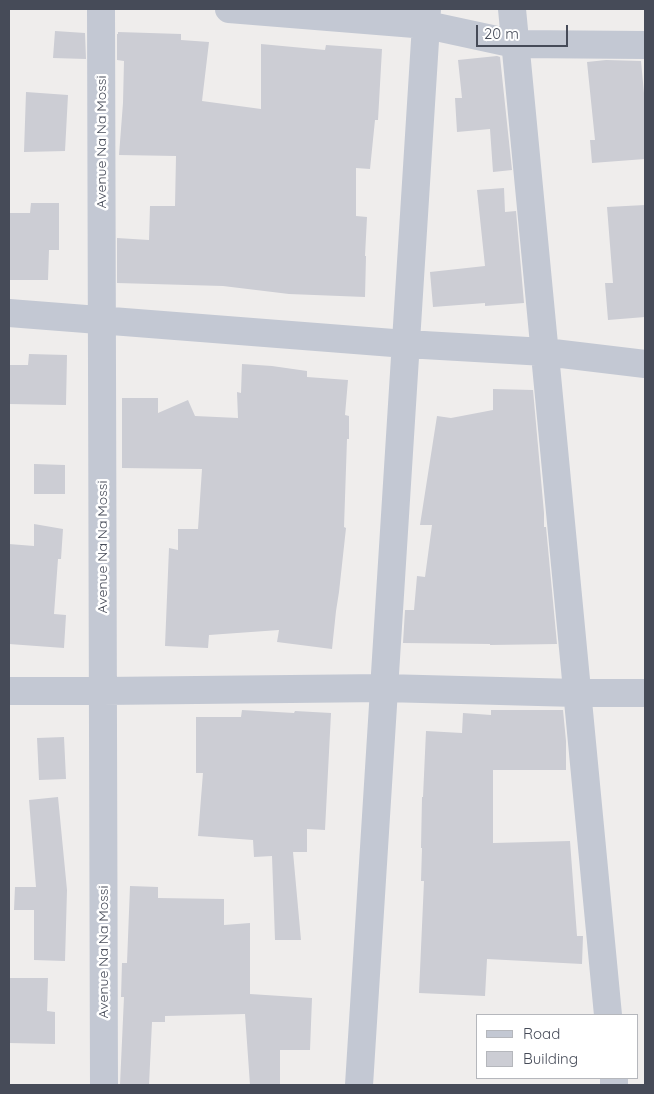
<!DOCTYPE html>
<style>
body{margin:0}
#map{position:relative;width:654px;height:1094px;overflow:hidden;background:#efedec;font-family:Quicksand,sans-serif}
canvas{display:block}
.frame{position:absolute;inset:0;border:10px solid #464b58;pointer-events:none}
.legend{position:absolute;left:476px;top:1014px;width:162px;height:65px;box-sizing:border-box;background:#fff;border:1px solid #b5b7bc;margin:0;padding:6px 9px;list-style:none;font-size:15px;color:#464b58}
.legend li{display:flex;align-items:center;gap:10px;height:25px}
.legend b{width:25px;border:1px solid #b5b7bc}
.scale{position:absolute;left:476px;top:25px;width:92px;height:22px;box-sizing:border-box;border:2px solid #464b58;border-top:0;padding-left:6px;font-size:15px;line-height:18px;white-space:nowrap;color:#464b58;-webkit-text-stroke:4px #fff;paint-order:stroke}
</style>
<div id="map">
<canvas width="654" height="1094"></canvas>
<div class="frame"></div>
<ul class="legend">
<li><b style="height:6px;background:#c3c8d3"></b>Road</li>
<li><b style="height:14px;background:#cccdd4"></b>Building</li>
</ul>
<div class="scale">20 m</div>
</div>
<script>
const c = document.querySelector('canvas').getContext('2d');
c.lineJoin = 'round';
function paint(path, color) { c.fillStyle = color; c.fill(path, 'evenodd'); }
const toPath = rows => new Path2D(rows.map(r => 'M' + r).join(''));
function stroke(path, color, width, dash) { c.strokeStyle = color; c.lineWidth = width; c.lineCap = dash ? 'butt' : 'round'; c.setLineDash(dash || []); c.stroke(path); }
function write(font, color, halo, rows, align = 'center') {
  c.font = font + ' Quicksand,sans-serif'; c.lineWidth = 5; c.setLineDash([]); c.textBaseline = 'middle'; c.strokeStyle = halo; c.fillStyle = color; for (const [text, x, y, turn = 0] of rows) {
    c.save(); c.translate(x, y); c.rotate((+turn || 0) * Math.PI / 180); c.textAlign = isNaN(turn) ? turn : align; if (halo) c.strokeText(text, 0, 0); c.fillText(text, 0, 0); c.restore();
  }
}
paint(toPath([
 [55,31,85,33,86,59,53,58],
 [118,32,181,34,181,40,209,42,202,101,261,109,261,44,325,50,326,45,382,49,378,120,375,120,370,169,356,168,356,216,367,217,365,256,366,256,365,297,289,294,223,286,117,283,117,238,149,240,150,206,175,206,176,156,119,155,123,103,124,61,117,60,117,34,118,34],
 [497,56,500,57,512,170,493,172,490,129,457,132,455,98,462,98,458,60],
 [606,60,641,61,645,104,645,159,592,163,590,140,595,140,587,62],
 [26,92,68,95,65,151,24,152],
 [504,188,505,212,516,211,524,303,485,306,485,303,433,307,430,272,485,266,477,190],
 [31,203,59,203,59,250,49,250,48,280,9,280,9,213,30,213],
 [645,205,645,317,608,320,605,283,613,283,607,207],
 [29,354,67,355,66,405,9,404,9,365,28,365],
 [242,364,272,366,307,371,307,377,348,380,345,415,349,416,349,439,347,439,344,527,346,528,339,592,336,611,332,649,277,642,279,630,209,635,208,648,165,646,169,548,178,550,178,529,198,529,202,469,122,468,122,398,158,398,158,413,188,400,195,416,238,418,237,392,241,393],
 [493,389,533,390,544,513,544,527,546,527,557,644,490,645,490,644,403,643,405,610,414,610,417,576,425,577,432,525,420,525,437,416,451,418,493,410],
 [34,464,65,465,65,494,34,494],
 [34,524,63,529,61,559,58,559,54,614,66,615,64,648,9,644,9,544,34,546],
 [242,710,294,713,295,711,331,713,325,830,307,829,307,852,293,852,301,940,275,940,272,856,254,857,253,840,198,836,203,773,196,773,196,717,241,717],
 [491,710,563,710,566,741,566,770,493,770,493,843,570,841,577,936,583,936,582,964,487,959,485,996,419,993,424,881,421,881,422,848,421,848,422,797,423,797,426,731,462,733,463,713,491,715],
 [64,737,66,779,39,780,37,738],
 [58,797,67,890,65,961,34,960,34,910,14,910,15,887,36,887,29,800],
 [130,886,158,887,158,898,224,899,224,925,250,923,250,994,312,998,310,1050,280,1050,280,1085,250,1085,245,1014,165,1016,165,1022,152,1022,149,1085,120,1085,124,997,121,997,122,963,127,963],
 [9,978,48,978,47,1011,55,1012,55,1044,9,1043]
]), '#cccdd4');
stroke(toPath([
 [101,9,104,1085],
 [229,9,427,25,515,44,645,45],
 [512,9,608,1015],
 [9,313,406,344,545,352,645,364],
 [9,691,103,691,384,688,577,693,645,693],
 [614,1078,614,1085],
 [359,1085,427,9]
]), '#c3c8d3', 28);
write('14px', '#464b58', '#fff', [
 ["Avenue Na Na Mossi",102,142,-90],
 ["Avenue Na Na Mossi",103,547,-90],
 ["Avenue Na Na Mossi",104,952,-90]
]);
</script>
